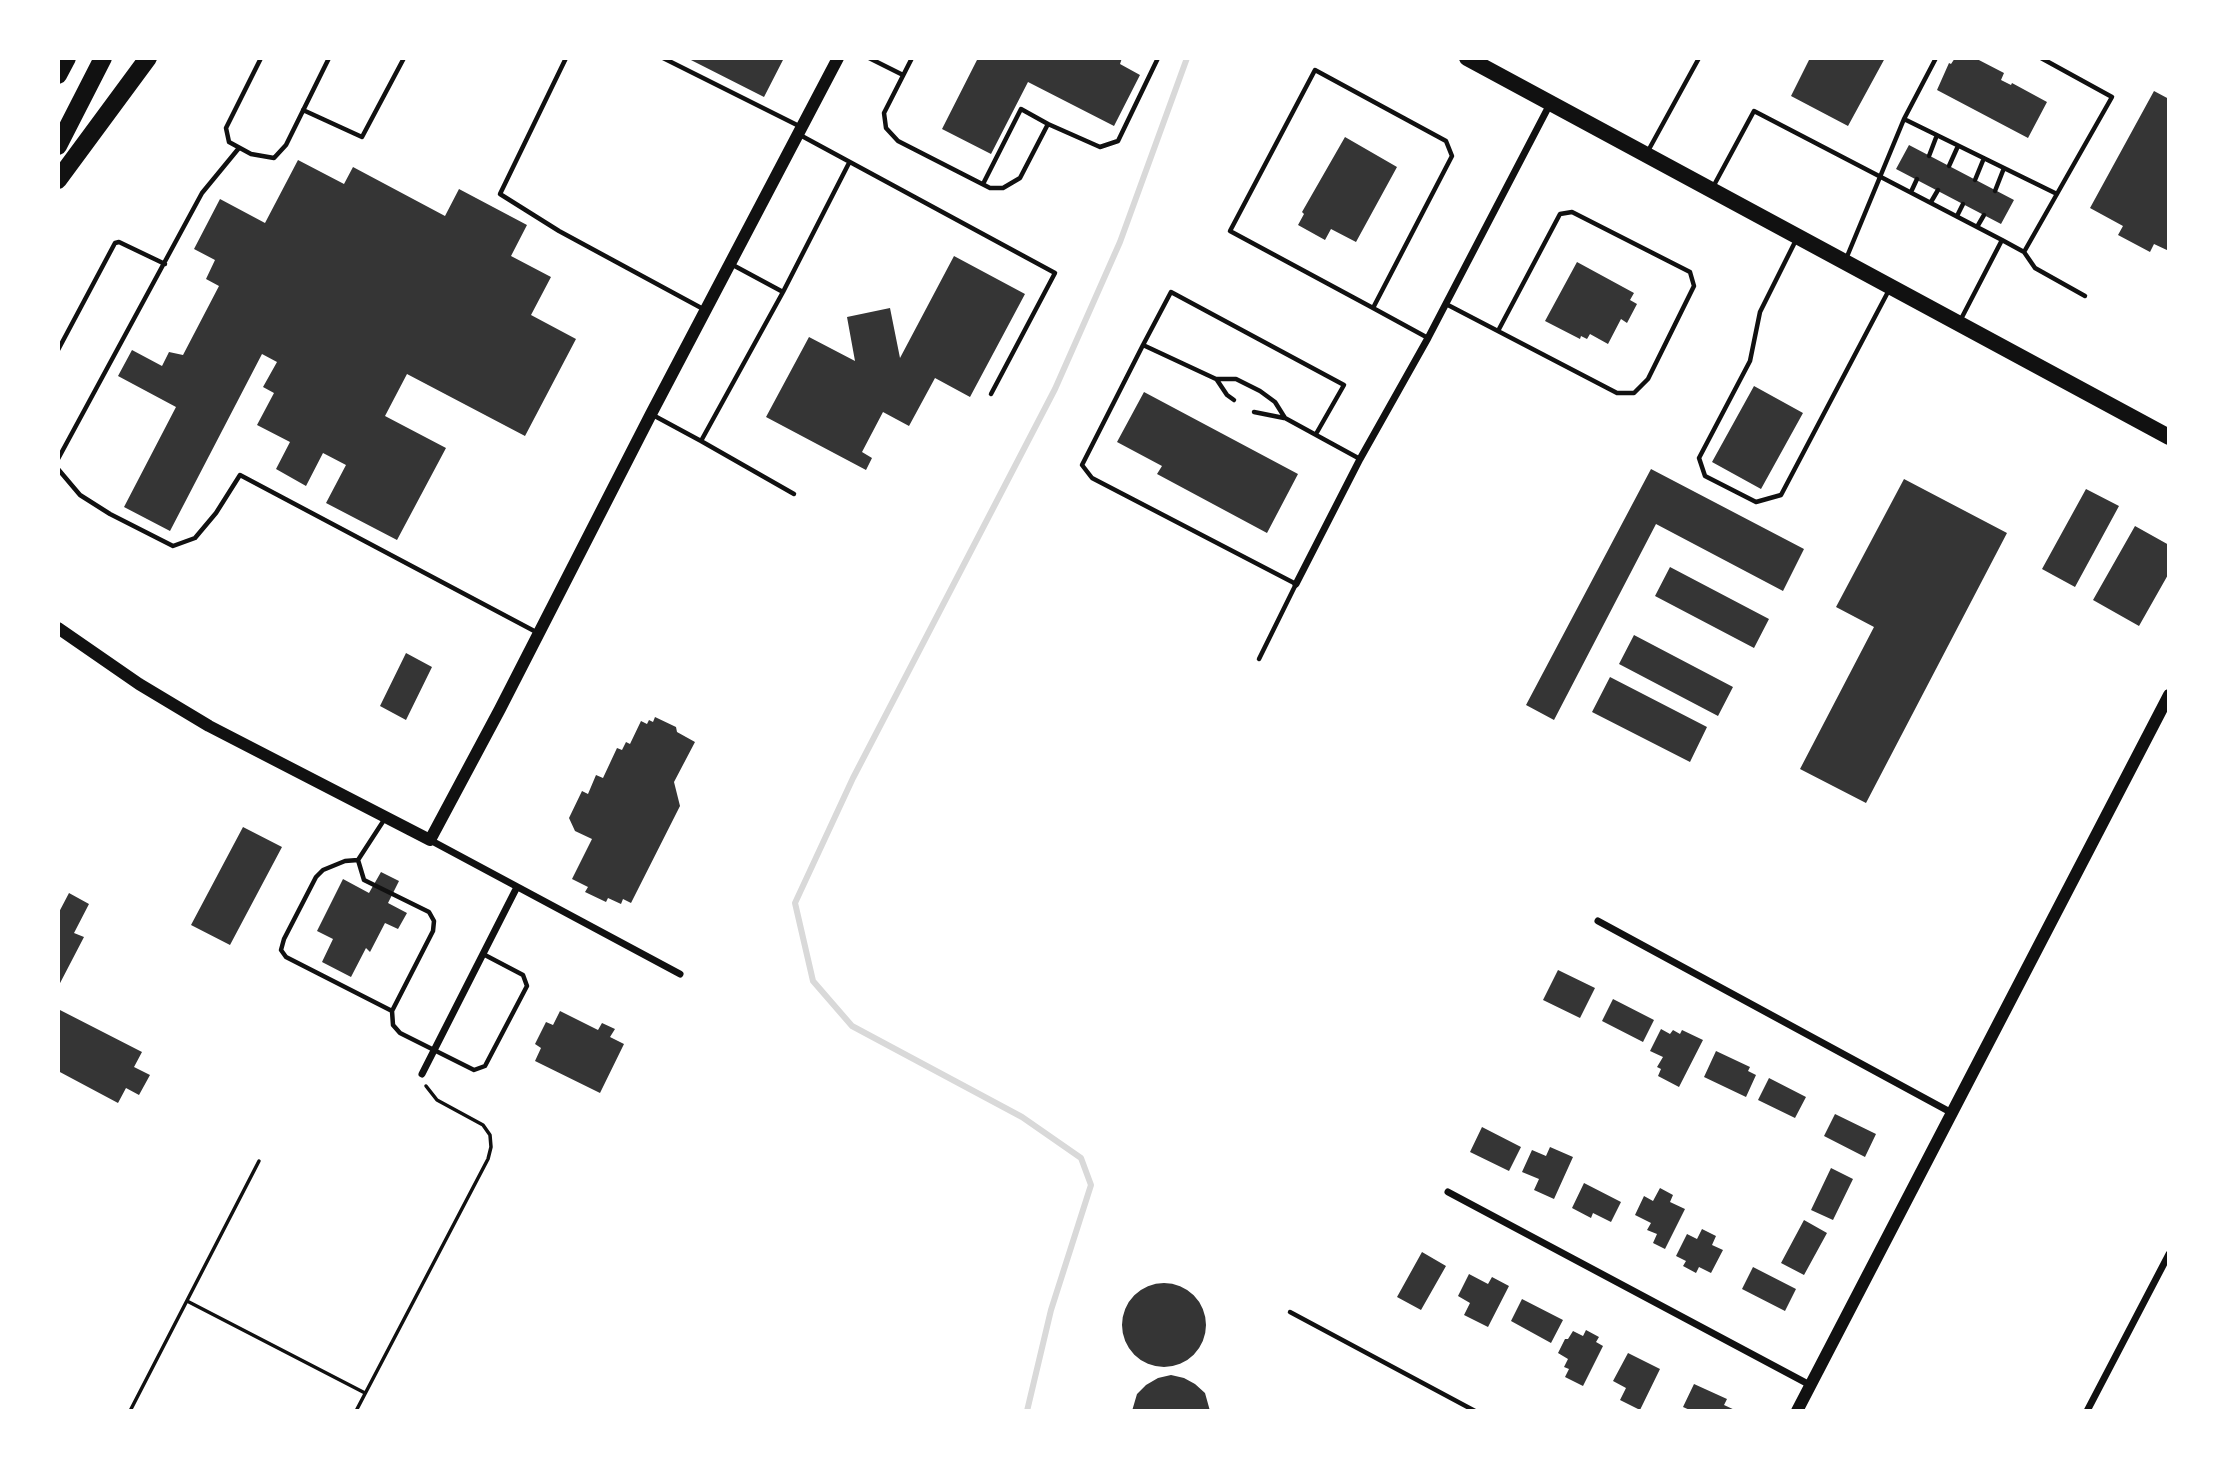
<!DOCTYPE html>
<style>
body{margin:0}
#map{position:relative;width:2227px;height:1469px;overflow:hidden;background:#fff;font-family:Mulish,sans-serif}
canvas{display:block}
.frame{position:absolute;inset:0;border:60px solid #fff;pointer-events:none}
</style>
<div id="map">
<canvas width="2227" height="1469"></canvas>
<div class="frame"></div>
</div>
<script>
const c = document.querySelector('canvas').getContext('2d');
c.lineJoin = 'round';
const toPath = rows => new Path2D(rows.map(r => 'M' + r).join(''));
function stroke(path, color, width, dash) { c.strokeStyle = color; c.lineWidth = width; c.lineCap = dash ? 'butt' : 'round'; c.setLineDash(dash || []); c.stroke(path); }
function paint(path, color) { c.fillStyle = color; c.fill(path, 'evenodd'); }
stroke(toPath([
 [1027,1411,1051,1310,1091,1185,1081,1158,1022,1117,852,1026,813,981,795,903,853,778,1055,389,1120,242,1187,58]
]), '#d9d9d9', 6);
paint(toPath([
 [687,58,784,58,764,97],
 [978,58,1122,58,1120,64,1140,75,1114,126,1028,82,991,154,942,129],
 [1810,58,1885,58,1848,126,1791,96],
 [1955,58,1975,58,2004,73,2001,80,2011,85,2012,83,2047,102,2028,138,1937,90,1949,63,1951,64],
 [2154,91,2169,99,2169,251,2154,244,2150,252,2118,235,2123,226,2090,208],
 [1345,137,1397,167,1356,242,1331,229,1325,240,1298,225,1304,214,1302,212],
 [1909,145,2014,200,2001,224,1896,169],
 [298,160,344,184,353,167,445,216,459,189,527,225,511,256,551,277,531,315,576,339,525,436,407,374,385,416,446,448,397,540,326,503,346,465,323,453,306,486,276,469,290,442,257,425,274,393,263,387,277,362,262,354,170,531,124,507,176,407,118,376,132,350,162,366,169,352,183,355,219,286,206,279,215,260,194,249,220,199,265,223],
 [954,256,1025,294,970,397,935,378,909,426,883,412,862,452,872,458,866,470,766,417,809,337,855,361,847,317,890,308,900,358],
 [1577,262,1634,293,1630,300,1637,304,1627,323,1621,319,1608,344,1590,334,1587,339,1581,336,1580,339,1545,321],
 [1754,386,1803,413,1761,489,1712,462],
 [1144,392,1298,474,1267,533,1157,474,1162,466,1117,442],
 [1651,469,1804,549,1783,591,1656,524,1554,720,1526,705],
 [1904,479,2007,533,1866,803,1800,769,1874,627,1836,607],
 [2086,489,2119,506,2075,587,2042,569],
 [2135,526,2169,545,2169,573,2139,626,2093,600],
 [1670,567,1769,619,1754,648,1655,596],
 [1634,635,1733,687,1718,716,1619,664],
 [406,653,432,667,406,720,380,706],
 [1610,677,1707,727,1690,762,1592,712],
 [655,717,676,727,677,732,695,742,674,782,680,806,631,903,623,899,621,904,608,898,606,902,585,892,588,887,572,879,592,839,575,831,569,818,582,791,588,794,596,775,603,778,617,748,622,750,626,742,630,744,641,721,647,724,649,720,653,722],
 [243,827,282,847,230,945,191,925],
 [381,872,399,881,388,903,407,913,398,929,385,923,370,952,366,948,351,977,322,962,333,939,317,931,343,879,369,893],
 [69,893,89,904,74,933,84,937,58,987,58,914],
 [1558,970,1595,988,1580,1018,1543,1000],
 [1613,999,1654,1020,1643,1042,1602,1021],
 [58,1009,142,1052,134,1067,150,1075,139,1095,126,1088,118,1103,58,1071],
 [560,1011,598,1030,602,1023,615,1029,610,1037,624,1044,600,1093,535,1061,541,1048,535,1044,546,1022,553,1025],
 [1661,1029,1670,1034,1673,1030,1680,1034,1682,1030,1703,1040,1679,1087,1658,1076,1661,1069,1657,1067,1663,1057,1650,1051],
 [1716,1051,1750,1067,1748,1071,1756,1075,1746,1097,1704,1077],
 [1769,1078,1806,1097,1795,1118,1758,1100],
 [1835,1114,1876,1134,1865,1157,1824,1136],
 [1482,1127,1521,1147,1509,1171,1470,1152],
 [1550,1147,1573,1157,1554,1199,1534,1190,1539,1179,1522,1172,1532,1150,1546,1156],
 [1831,1168,1853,1179,1833,1220,1811,1210],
 [1584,1183,1621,1202,1611,1222,1593,1213,1591,1218,1572,1208],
 [1660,1188,1673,1195,1670,1202,1685,1209,1665,1249,1653,1243,1657,1234,1647,1230,1651,1223,1635,1215,1644,1196,1653,1201],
 [1804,1220,1827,1233,1804,1275,1781,1263],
 [1702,1229,1716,1236,1712,1245,1723,1250,1711,1273,1699,1267,1696,1273,1683,1266,1686,1261,1676,1256,1687,1234,1697,1239],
 [1422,1252,1446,1266,1421,1310,1397,1297],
 [1753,1267,1796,1289,1785,1311,1742,1289],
 [1469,1274,1488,1284,1492,1277,1509,1286,1488,1327,1464,1315,1470,1303,1458,1296],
 '1122 1325a42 42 0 1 1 84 0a42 42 0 1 1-84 0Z',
 [1522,1299,1563,1320,1551,1343,1511,1321],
 [1586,1330,1599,1337,1596,1342,1603,1346,1583,1386,1565,1377,1569,1369,1564,1367,1568,1359,1558,1353,1565,1339,1568,1339,1573,1331,1583,1336],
 [1628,1353,1660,1369,1640,1410,1620,1400,1626,1388,1613,1381],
 [1171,1375,1184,1378,1195,1384,1205,1393,1210,1411,1132,1411,1137,1394,1146,1385,1158,1378],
 [1694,1384,1727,1399,1724,1405,1737,1411,1692,1411,1683,1407]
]), '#353535');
stroke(toPath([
 [187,1301,365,1393],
 [130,1411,259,1161],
 [356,1411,488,1159,491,1147,490,1135,483,1125,437,1100,426,1086]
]), '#111', 3.5);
stroke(toPath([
 [261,58,226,128,229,142,251,154,274,158,286,145,329,58],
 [566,58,500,194,559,231,705,310],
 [663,58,799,126],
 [869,58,903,75],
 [912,58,884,113,886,128,898,141,990,188,1003,188,1020,178,1048,124,1100,147,1118,141,1158,58],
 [303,110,362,137,404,58],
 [1904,119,2057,194],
 [800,135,1055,273,991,394],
 [1648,151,1699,58],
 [1929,156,1937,135],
 [1949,166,1958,146],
 [1975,180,1984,158],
 [983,184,1021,109,1048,124],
 [1713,187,1754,111,2002,240,1960,321],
 [1995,191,2004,168],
 [1911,192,1917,179],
 [1931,202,1938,190],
 [1957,216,1963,204],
 [1977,227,1984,215],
 [1797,238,1760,312,1750,361,1699,458,1705,476,1756,502,1781,495,1889,290],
 [2002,240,2024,252,2112,97,2041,58],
 [2024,252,2035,268,2085,296],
 [1846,259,1904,119,1936,58],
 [783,292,849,163],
 [1446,304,1617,393,1634,393,1648,379,1694,286,1690,272,1572,212,1560,214,1498,331],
 [1373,308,1452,156,1446,141,1315,70,1230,231,1373,308,1428,338],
 [1143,345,1171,292,1344,385,1316,434],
 [58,350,115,243,119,242,165,264],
 [1217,380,1227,395,1234,400],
 [1254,412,1284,418],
 [651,414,701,441,783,292,731,264],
 [701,441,794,494],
 [58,459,202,193,239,148],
 [58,469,80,495,110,514,173,546,195,538,216,513,240,475,538,633],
 [1259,659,1296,584,1092,478,1082,465,1143,345,1216,379,1236,379,1260,391,1275,402,1285,418,1360,459],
 [384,820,358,860,364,880,429,912,434,921,433,931,392,1011,393,1025,400,1033,474,1070,485,1066,527,986,523,975,483,954],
 [358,860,345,861,323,870,316,877,284,939,281,950,286,957,392,1011],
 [1290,1312,1475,1411]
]), '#111', 4.5);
stroke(toPath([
 [1296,584,1360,459,1428,338,1550,104],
 [430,840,680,974],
 [1598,921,1952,1113],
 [422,1074,517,887],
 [1448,1192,1810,1385],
 [2087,1411,2169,1254]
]), '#111', 7);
stroke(toPath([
 [58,628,139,684,209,726,430,840,500,709,651,414,838,58],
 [1797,1411,2169,695]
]), '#111', 12);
stroke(toPath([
 [1467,58,2169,437]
]), '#111', 16);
stroke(toPath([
 [58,75,67,58],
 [58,146,103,58],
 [58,180,148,58]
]), '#111', 18);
</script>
